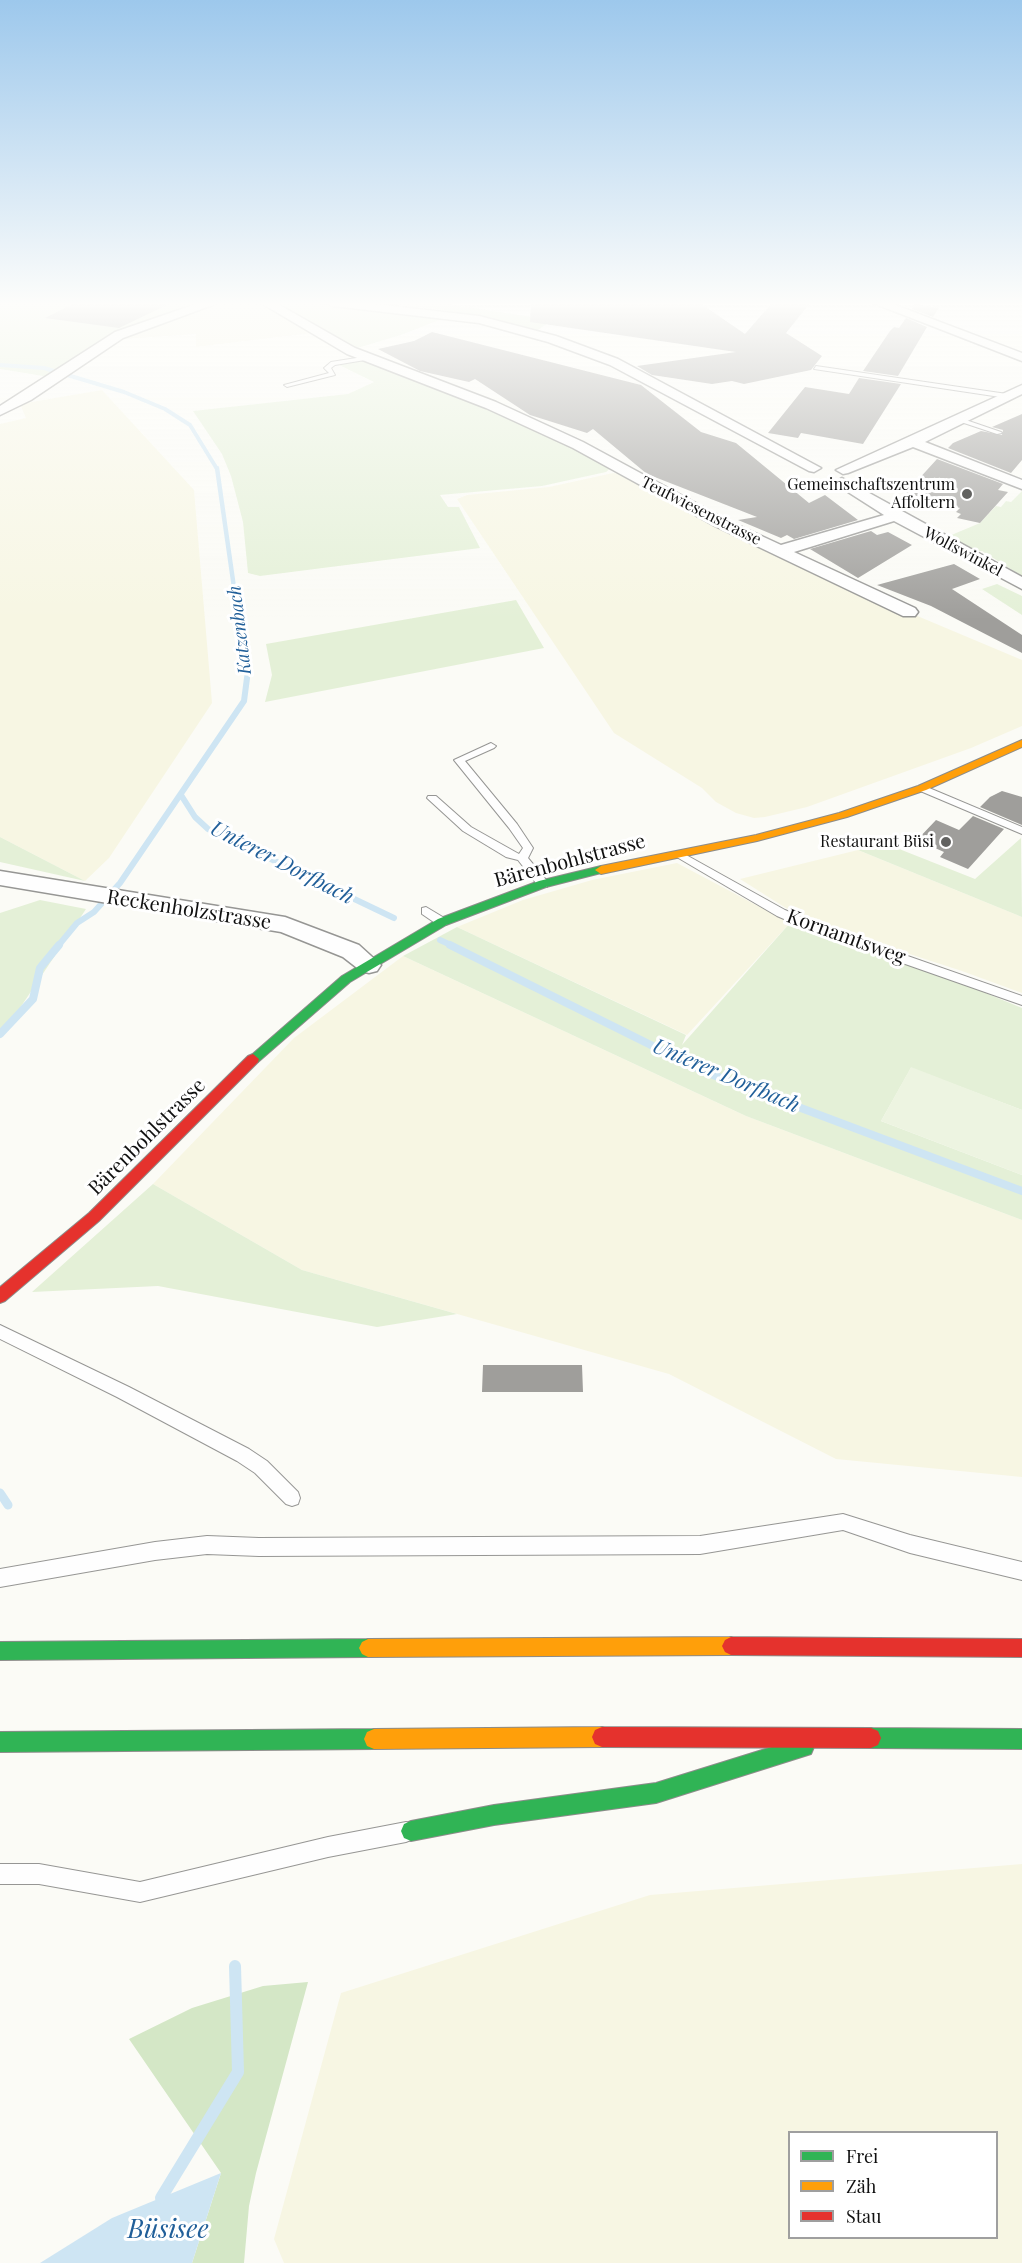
<!DOCTYPE html>
<meta charset="utf-8">
<style>
body{margin:0}
#map{position:relative;width:1022px;height:2263px;overflow:hidden;background:#fbfbf6;font-family:"Playfair Display",serif}
canvas{display:block}
.legend{position:absolute;left:788px;top:2131px;width:210px;height:108px;box-sizing:border-box;background:#fff;border:2px solid #9f9f9f;margin:0;padding:8px 10px;list-style:none;font-size:18px;color:#101010}
.legend li{display:flex;align-items:center;gap:12px;height:30px}
.legend b{width:30px;border:2px solid #9f9f9f}
</style>
<div id="map">
<canvas width="1022" height="2263"></canvas>
<ul class="legend">
<li><b style="height:8px;background:#30b455"></b>Frei</li>
<li><b style="height:8px;background:#ff9f0a"></b>Zäh</li>
<li><b style="height:8px;background:#e5322d"></b>Stau</li>
</ul>
</div>
<script>
const c = document.querySelector('canvas').getContext('2d');
c.lineJoin = 'round';
function paint(path, color) { c.fillStyle = color; c.fill(path, 'evenodd'); }
const toPath = rows => new Path2D(rows.map(r => 'M' + r).join(''));
function stroke(path, color, width, dash) { c.strokeStyle = color; c.lineWidth = width; c.lineCap = dash ? 'butt' : 'round'; c.setLineDash(dash || []); c.stroke(path); }
function write(font, color, halo, rows, align = 'center') {
  c.font = font + ' "Playfair Display",serif'; c.lineWidth = 6; c.setLineDash([]); c.textBaseline = 'middle'; c.strokeStyle = halo; c.fillStyle = color; for (const [text, x, y, turn = 0] of rows) {
    c.save(); c.translate(x, y); c.rotate((+turn || 0) * Math.PI / 180); c.textAlign = isNaN(turn) ? turn : align; if (halo) c.strokeText(text, 0, 0); c.fillText(text, 0, 0); c.restore();
  }
}
paint(toPath([
 [220,303,263,303,312,333,196,347,196,334,125,339,159,320],
 [102,390,194,490,212,703,109,858,85,881,0,837,0,424,26,418,20,404],
 [613,473,624,474,839,583,1022,660,1022,726,971,748,807,807,765,817,754,818,736,813,716,802,702,788,614,733,457,499,467,495,549,487],
 [858,850,1022,917,1022,993,962,971,857,937,789,910,740,879],
 [677,863,790,923,687,1035,457,927,523,900,592,880],
 [403,956,746,1116,1022,1220,1022,1477,836,1459,669,1374,302,1270,153,1184,294,1038],
 [1022,1864,1022,2263,284,2263,274,2239,341,1993,650,1895],
 [790,2132,996,2132,996,2238,790,2238]
]), '#f7f6e3');
paint(toPath([
 [0,303,207,303,158,318,49,377,0,369],
 [270,303,311,303,444,318,401,335,354,349],
 [368,360,490,407,612,467,606,472,542,486,440,495,448,507,459,507,480,548,260,576,248,573,243,522,231,476,222,454,193,411,348,394,374,382,339,365],
 [1022,491,1022,576,982,551,976,551,949,536,980,523,996,506,1001,507,1006,501,1011,502],
 [997,584,1022,596,1022,615,982,589],
 [516,600,544,648,265,702,272,675,266,644],
 [0,837,85,881,0,862],
 [1021,838,1022,917,858,850,884,843,975,879],
 [40,900,86,909,0,1038,0,913],
 [790,923,954,980,1022,1008,1022,1110,911,1068,881,1121,1022,1175,1022,1220,746,1116,403,956,457,927,686,1035,682,1045],
 [153,1184,302,1270,457,1314,377,1327,158,1286,32,1292]
]), '#e4f0d7');
paint(toPath([
 [383,303,440,303,552,320,538,330,445,310],
 [308,1982,256,2173,249,2206,244,2263,192,2263,221,2173,129,2039,192,2008,263,1986]
]), '#d4e7c6');
paint(toPath([
 [911,1067,1022,1110,1022,1175,881,1121]
]), '#edf4e1');
paint(toPath([
 [221,2173,192,2263,40,2263,112,2218]
]), '#cee5f3');
stroke(toPath([
 [0,365,44,368,124,392,165,409,190,425,217,469]
]), '#cee5f3', 4);
stroke(toPath([
 [217,468,247,679]
]), '#cee5f3', 4.5);
stroke(toPath([
 [181,795,195,817,208,829,394,918],
 [440,940,453,946],
 [58,946,77,923,94,912,120,883,244,701,247,678]
]), '#cee5f3', 6);
stroke(toPath([
 [450,945,705,1072,1022,1191],
 [0,1034,33,999,40,968,59,945]
]), '#cee5f3', 8);
stroke(toPath([
 [0,1493,8,1505]
]), '#cee5f3', 9);
stroke(toPath([
 [161,2198,238,2072,235,1966]
]), '#cee5f3', 12);
paint(toPath([
 [75,303,171,303,119,328,45,318],
 [531,303,700,303,745,334,772,303,810,303,786,333,822,356,811,370,744,384,732,381,712,384,652,375,637,366,736,352,530,322],
 [915,304,939,308,933,317,912,309],
 [906,318,927,327,898,376,863,371,890,331,894,327,899,328],
 [432,332,641,385,701,432,736,443,809,503,825,495,858,520,794,539,787,535,781,538,738,520,757,517,647,474,593,429,587,433,530,415,475,379,469,382,420,371,378,349,414,341],
 [859,378,901,384,863,444,801,433,798,438,768,433,805,387,849,394],
 [1022,414,1022,460,1011,473,948,448,953,443,981,431,1002,435,1003,430,992,427],
 [937,459,1003,484,998,490,1008,492,980,523,957,518,961,514,956,512,960,508,906,493],
 [871,531,877,535,888,532,912,545,858,578,810,549],
 [954,564,980,579,952,589,1022,635,1022,653,931,606,877,585],
 [1002,791,1022,797,1022,825,980,807,990,797],
 [973,816,1004,829,968,869,940,857,944,852,917,840,936,820,959,830],
 [483,1365,582,1365,583,1392,482,1392]
]), '#9f9e9b');
const lane = toPath([
 [369,356,371,359,335,365,331,368,335,375,287,387,284,385,329,373,324,368,331,362,369,356],
 [816,366,1007,394,1010,396,1007,398,814,369,816,366],
 [960,418,1001,432,1002,433,997,434,958,421,960,418],
 [491,743,496,746,494,748,465,761,517,824,533,848,528,858,547,881,547,887,539,887,518,860,506,857,463,831,427,798,428,796,436,796,471,827,519,854,523,848,509,828,454,760,491,743],
 [922,785,1022,827,1022,834,918,790,917,788,922,785],
 [679,851,785,910,822,926,1022,996,1022,1005,814,932,777,916,675,856,674,854,679,851],
 [426,907,446,919,448,922,446,925,438,925,422,914,422,908,426,907],
 [0,1325,129,1387,249,1449,267,1461,298,1492,300,1498,298,1504,292,1506,286,1504,255,1473,237,1461,117,1397,0,1339,0,1325],
 [843,1514,910,1535,1022,1562,1022,1580,910,1553,843,1530,700,1554,259,1556,207,1554,155,1560,0,1587,0,1569,155,1542,207,1536,259,1538,700,1536,843,1514],
 [406,1822,413,1825,416,1832,413,1839,406,1842,328,1857,140,1902,39,1884,0,1884,0,1864,39,1864,140,1882,328,1837,406,1822]
]);
const street = toPath([
 [199,303,218,303,123,338,31,400,0,415,0,406,115,332,199,303],
 [261,303,276,303,355,348,496,402,583,442,727,520,781,545,884,515,837,485,835,482,842,478,1022,577,1022,589,894,521,794,552,915,608,918,612,915,616,903,616,715,526,573,448,486,408,347,354,261,303],
 [327,303,365,303,479,316,556,336,618,359,821,468,814,472,809,471,610,365,548,342,479,323,333,306,327,303],
 [873,303,890,303,1022,353,1022,361,873,303],
 [1022,385,1022,394,925,442,1022,480,1022,489,913,447,848,473,843,474,836,470,1022,385],
 [0,871,285,917,359,945,381,965,377,971,369,973,361,971,343,957,281,932,0,885,0,871]
]);
const fast = toPath([
 [601,866,607,870,605,872,546,887,446,925,350,982,258,1062,248,1062,247,1059,342,976,438,919,539,881,601,866],
 [368,1639,374,1642,377,1648,374,1654,368,1657,0,1660,0,1642,368,1639],
 [871,1728,1022,1729,1022,1749,871,1748,864,1745,861,1738,864,1731,871,1728],
 [374,1729,381,1732,384,1739,381,1746,374,1749,0,1752,0,1732,374,1729],
 [804,1737,811,1740,814,1747,811,1754,656,1803,494,1825,411,1841,404,1838,401,1831,404,1824,411,1821,494,1805,656,1783,804,1737]
]);
const slow = toPath([
 [1022,740,1022,747,926,790,847,817,757,841,601,874,595,870,601,866,756,835,839,813,918,786,1022,740],
 [731,1637,737,1640,740,1646,737,1652,731,1655,368,1657,362,1654,359,1648,362,1642,368,1639,731,1637],
 [602,1727,609,1730,612,1737,609,1744,602,1747,374,1749,367,1746,364,1739,367,1732,374,1729,602,1727]
]);
const jam = toPath([
 [253,1054,259,1059,258,1062,99,1221,5,1301,0,1303,0,1287,89,1213,248,1056,253,1054],
 [731,1637,1022,1639,1022,1657,731,1655,725,1652,722,1646,725,1640,731,1637],
 [602,1727,871,1728,878,1731,881,1738,878,1745,871,1748,602,1747,595,1744,592,1737,595,1730,602,1727]
]);
stroke(lane, '#969694', 2);
stroke(street, '#969694', 3);
stroke(fast, '#8c8c8a', 2);
stroke(slow, '#8c8c8a', 2);
stroke(jam, '#8c8c8a', 2);
paint(lane, '#fefefe');
paint(street, '#fefefe');
paint(fast, '#30b455');
paint(slow, '#ff9f0a');
paint(jam, '#e5322d');
const sky = c.createLinearGradient(0, 0, 0, 620);
sky.addColorStop(0, '#9dc8ec');
sky.addColorStop(0.49, '#fdfdfb');
sky.addColorStop(1, '#fdfdfb00');
c.fillStyle = sky;
c.fillRect(0, 0, 1022, 620);
for (const [x, y, r, color] of [
 [967,494,6,"#626260"],
 [946,842,6,"#626260"]
]) { const dot = new Path2D(); dot.arc(x, y, r, 0, 2 * Math.PI); c.fillStyle = color; c.fill(dot); stroke(dot, '#fff', 2); }
write('16px', '#101010', '#fff', [
 ["Gemeinschaftszentrum",955,485],
 ["Affoltern",955,503],
 ["Restaurant Büsi",934,842]
], 'right');
write('16px', '#101010', '#fff', [
 ["Teufwiesenstrasse",701,511,27],
 ["Wolfswinkel",963,552,28]
]);
write('italic 18px', '#215f99', '#fff', [
 ["Katzenbach",240,630,-97]
]);
write('20px', '#101010', '#fff', [
 ["Bärenbohlstrasse",570,861,-15],
 ["Reckenholzstrasse",189,910,9],
 ["Kornamtsweg",846,937,20],
 ["Bärenbohlstrasse",147,1137,-45]
]);
write('italic 21px', '#215f99', '#fff', [
 ["Unterer Dorfbach",282,863,27],
 ["Unterer Dorfbach",726,1076,23]
]);
write('italic 26px', '#215f99', '#fff', [
 ["Büsisee",168,2230]
]);
</script>
